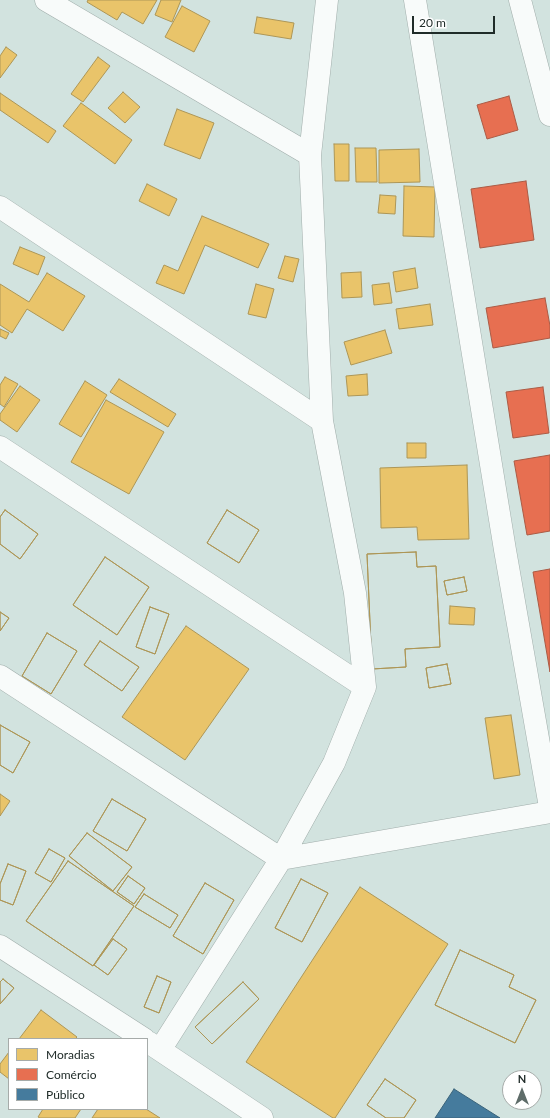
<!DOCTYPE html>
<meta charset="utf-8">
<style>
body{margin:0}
#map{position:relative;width:550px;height:1118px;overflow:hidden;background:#d2e3df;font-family:Lato,sans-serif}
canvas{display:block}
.legend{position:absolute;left:8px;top:1038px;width:140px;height:72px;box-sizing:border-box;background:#fff;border:1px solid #a6aba9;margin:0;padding:5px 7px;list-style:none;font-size:12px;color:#202c29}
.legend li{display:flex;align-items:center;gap:8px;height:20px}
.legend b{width:20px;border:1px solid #a6aba9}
.north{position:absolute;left:502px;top:1070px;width:40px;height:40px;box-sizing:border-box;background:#fff;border:1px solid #a6aba9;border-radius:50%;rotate:0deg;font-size:11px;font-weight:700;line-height:16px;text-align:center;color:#202c29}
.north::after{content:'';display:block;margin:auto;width:14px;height:18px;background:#5e6c69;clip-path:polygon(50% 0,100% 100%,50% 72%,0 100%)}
.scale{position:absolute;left:412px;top:16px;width:83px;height:18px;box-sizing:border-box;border:2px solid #202c29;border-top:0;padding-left:5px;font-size:12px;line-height:14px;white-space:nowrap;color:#202c29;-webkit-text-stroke:3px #fff;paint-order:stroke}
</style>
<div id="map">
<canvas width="550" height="1118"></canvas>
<ul class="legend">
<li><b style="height:11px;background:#e9c46a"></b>Moradias</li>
<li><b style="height:11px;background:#e76f51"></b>Comércio</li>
<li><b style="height:11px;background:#457b9d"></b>Público</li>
</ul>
<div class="north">N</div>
<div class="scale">20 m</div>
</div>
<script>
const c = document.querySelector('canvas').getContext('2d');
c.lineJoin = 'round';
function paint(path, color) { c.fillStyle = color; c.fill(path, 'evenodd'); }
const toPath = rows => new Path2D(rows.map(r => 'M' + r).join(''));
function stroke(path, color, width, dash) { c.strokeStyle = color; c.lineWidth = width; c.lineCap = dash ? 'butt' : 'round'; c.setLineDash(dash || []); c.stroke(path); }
const homes = toPath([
 [88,0,157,0,143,24,122,12,117,20,87,2,88,0],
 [161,0,181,0,172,22,155,15,161,0],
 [182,6,210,21,194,52,165,37,182,6],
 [257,17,294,23,291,39,254,33,257,17],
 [6,47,17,55,0,78,0,56,6,47],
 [98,57,110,66,83,102,71,94,98,57],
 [123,92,140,107,125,123,108,108,123,92],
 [0,93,56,131,48,143,0,110,0,93],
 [81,103,132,140,115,164,63,126,81,103],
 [177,109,214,123,200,159,164,145,177,109],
 [334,144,349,144,349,181,335,181,334,144],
 [355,148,376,148,377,182,356,182,355,148],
 [419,149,420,182,379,183,379,150,419,149],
 [147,184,177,199,169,216,139,201,147,184],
 [404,186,435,187,434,237,403,236,404,186],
 [380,195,396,196,395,214,378,213,380,195],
 [202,216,269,244,258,268,205,245,184,294,156,283,164,265,178,271,202,216],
 [20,247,45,257,38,275,13,264,20,247],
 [285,256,299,259,293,282,278,278,285,256],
 [415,268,418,288,396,292,393,272,415,268],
 [361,272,362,297,342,298,341,273,361,272],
 [47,273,85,296,63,331,27,309,12,333,0,325,0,284,29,302,47,273],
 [389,283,392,303,374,305,372,285,389,283],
 [256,284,274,289,266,318,248,314,256,284],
 [430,304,433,325,399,329,396,309,430,304],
 [0,329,9,333,6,339,0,336,0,329],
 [385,330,392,353,351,365,344,342,385,330],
 [367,374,368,395,348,396,346,376,367,374],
 [5,377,18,384,4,407,0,404,0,385,5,377],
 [119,379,176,414,168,427,110,392,119,379],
 [85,381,107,395,81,437,59,424,85,381],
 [20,386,40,400,17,432,0,420,0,414,20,386],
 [106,400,164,432,129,494,71,462,106,400],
 [407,443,426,443,426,458,407,458,407,443],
 [467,465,469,539,418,540,417,527,381,528,380,468,467,465],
 [5,510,38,534,20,559,0,544,0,517,5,510],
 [5,510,38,534,20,559,0,544,0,517,5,510],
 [227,510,259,530,239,563,207,543,227,510],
 [227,510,259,530,239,563,207,543,227,510],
 [416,552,417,567,436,566,440,647,405,649,406,667,372,669,367,554,416,552],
 [416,552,417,567,436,566,440,647,405,649,406,667,372,669,367,554,416,552],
 [105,557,149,587,117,635,73,605,105,557],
 [105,557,149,587,117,635,73,605,105,557],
 [464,577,467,591,447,595,444,581,464,577],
 [464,577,467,591,447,595,444,581,464,577],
 [450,606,475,608,474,625,449,624,450,606],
 [150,607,169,614,155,654,136,647,150,607],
 [150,607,169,614,155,654,136,647,150,607],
 [0,612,9,618,0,631,0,612],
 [0,612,9,618,0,631,0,612],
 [186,626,249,669,185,760,122,717,186,626],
 [47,633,77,651,51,694,22,676,47,633],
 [47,633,77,651,51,694,22,676,47,633],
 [100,641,139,667,122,691,84,665,100,641],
 [100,641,139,667,122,691,84,665,100,641],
 [447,664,451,684,429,688,426,668,447,664],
 [447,664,451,684,429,688,426,668,447,664],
 [511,715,520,775,494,779,485,718,511,715],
 [0,725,30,742,13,773,0,765,0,725],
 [0,725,30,742,13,773,0,765,0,725],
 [0,794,10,801,0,816,0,794],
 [112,799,146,819,127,851,93,831,112,799],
 [112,799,146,819,127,851,93,831,112,799],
 [87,833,132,867,113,891,69,856,87,833],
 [87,833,132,867,113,891,69,856,87,833],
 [49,849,65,858,51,882,35,873,49,849],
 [49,849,65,858,51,882,35,873,49,849],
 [68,861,134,906,93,966,26,921,68,861],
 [68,861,134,906,93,966,26,921,68,861],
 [8,864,26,871,13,905,0,900,0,884,8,864],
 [8,864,26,871,13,905,0,900,0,884,8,864],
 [128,876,145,888,134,904,117,892,128,876],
 [128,876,145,888,134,904,117,892,128,876],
 [301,879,328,893,302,942,275,928,301,879],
 [301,879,328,893,302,942,275,928,301,879],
 [205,883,234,900,203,954,173,936,205,883],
 [205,883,234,900,203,954,173,936,205,883],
 [360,887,448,944,335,1118,333,1118,246,1062,360,887],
 [144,894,178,915,170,928,135,907,144,894],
 [144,894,178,915,170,928,135,907,144,894],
 [113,939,127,949,108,975,94,965,113,939],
 [113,939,127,949,108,975,94,965,113,939],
 [460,950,514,975,509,987,536,1000,515,1043,435,1005,460,950],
 [460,950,514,975,509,987,536,1000,515,1043,435,1005,460,950],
 [157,976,171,982,159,1013,144,1007,157,976],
 [157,976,171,982,159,1013,144,1007,157,976],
 [3,979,14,988,0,1004,0,982,3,979],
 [3,979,14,988,0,1004,0,982,3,979],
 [243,982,259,999,212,1044,195,1027,243,982],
 [243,982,259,999,212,1044,195,1027,243,982],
 [41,1010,77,1037,75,1039,19,1039,41,1010],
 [9,1052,9,1079,0,1072,0,1064,9,1052],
 [385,1079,416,1100,404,1118,386,1118,367,1105,385,1079],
 [385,1079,416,1100,404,1118,386,1118,367,1105,385,1079],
 [43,1109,81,1109,75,1118,40,1118,38,1117,43,1109],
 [98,1109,146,1109,160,1118,92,1118,98,1109]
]);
paint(homes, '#e9c46a');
stroke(homes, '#ad9656', 1);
const shops = toPath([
 [509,96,518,130,487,139,477,105,509,96],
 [526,181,534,240,480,248,471,189,526,181],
 [545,298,550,326,550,338,493,348,486,308,545,298],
 [543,387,549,433,513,438,506,392,543,387],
 [550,455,550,531,527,535,514,461,550,455],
 [550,569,550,672,533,572,550,569]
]);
paint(shops, '#e76f51');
stroke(shops, '#ab5b45', 1);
const public = toPath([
 [454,1089,500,1118,435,1118,454,1089]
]);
paint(public, '#457b9d');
stroke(public, '#3a637a', 1);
const minor = toPath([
 [46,0,310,155],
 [415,0,505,550,550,807],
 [520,0,550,115],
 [0,207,322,421],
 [0,447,365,687],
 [0,676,281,859,550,812],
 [0,946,144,1039],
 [148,1042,262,1118],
 [160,1050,281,859,334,763,365,687,355,593,322,421,310,155,327,0]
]);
stroke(minor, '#a0adaa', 23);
stroke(minor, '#f8fbfa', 22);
</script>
